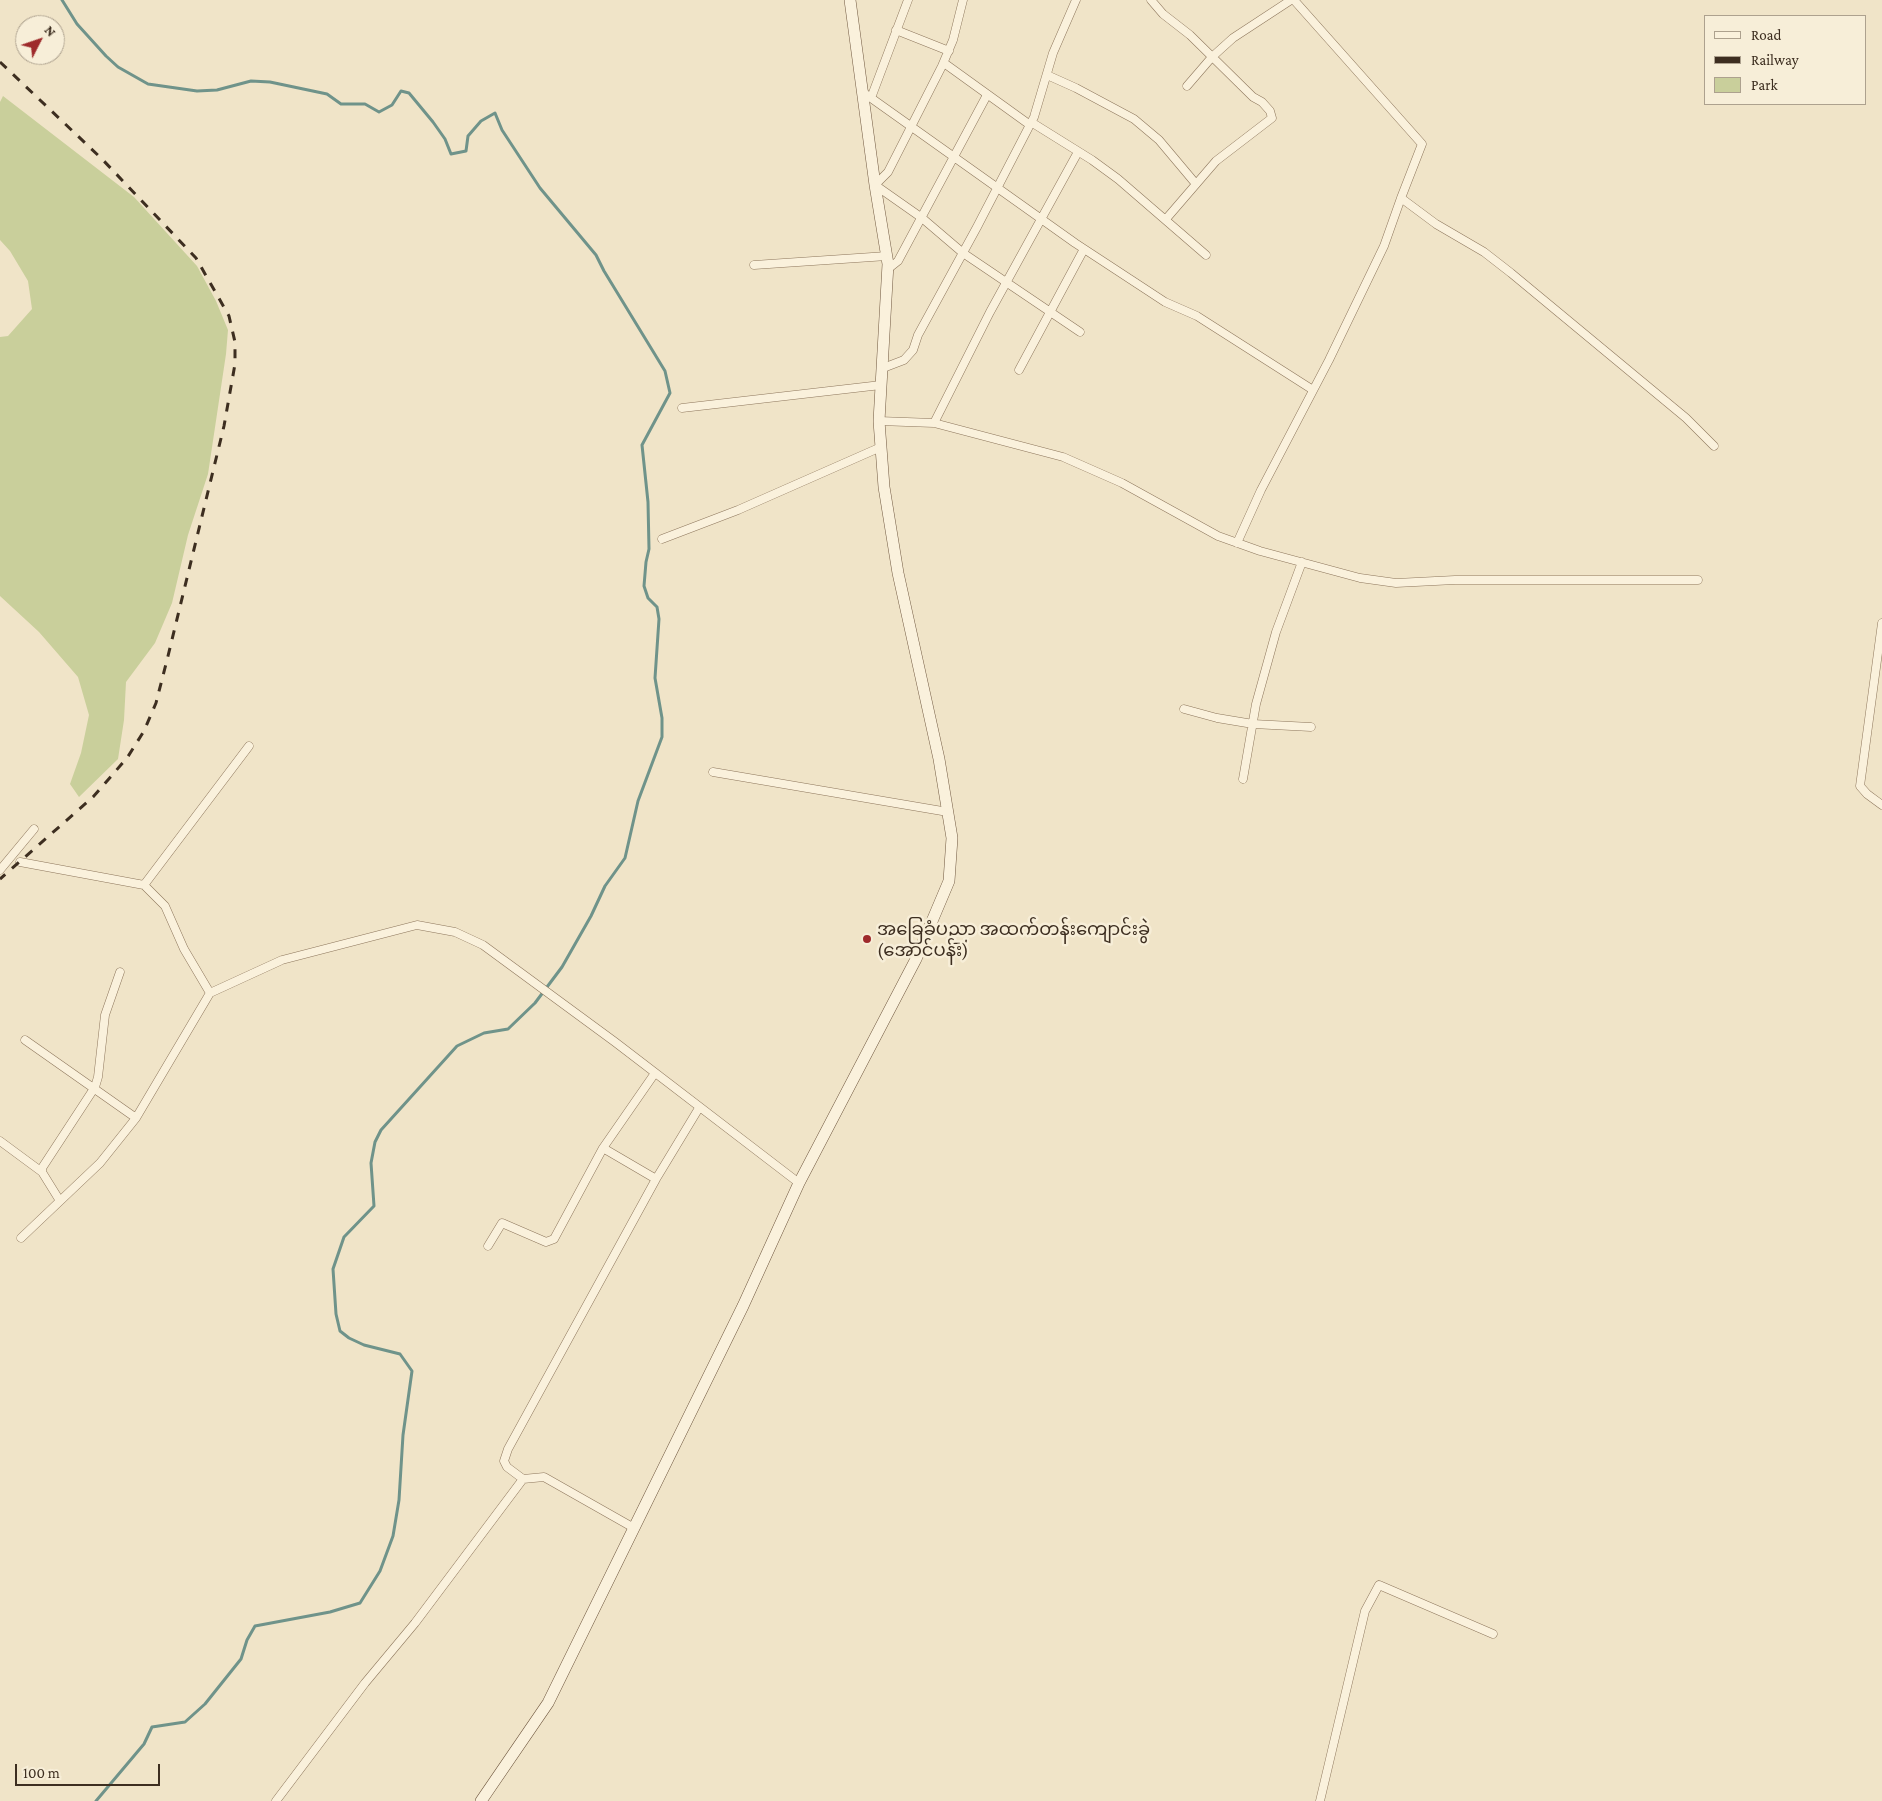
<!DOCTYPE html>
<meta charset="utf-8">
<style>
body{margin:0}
#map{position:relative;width:1882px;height:1801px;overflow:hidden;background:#f0e4c8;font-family:"Crimson Pro",serif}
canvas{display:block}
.legend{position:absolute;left:1704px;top:15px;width:162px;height:90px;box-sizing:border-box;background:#f7eed8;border:1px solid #ada18e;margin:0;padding:6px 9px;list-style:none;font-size:15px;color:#3d2e20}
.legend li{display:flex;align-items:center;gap:10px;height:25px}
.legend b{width:25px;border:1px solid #ada18e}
.north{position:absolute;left:15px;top:15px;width:50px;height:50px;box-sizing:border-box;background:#f7eed8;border:1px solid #ada18e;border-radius:50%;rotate:49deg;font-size:14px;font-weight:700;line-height:20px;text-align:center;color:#3d2e20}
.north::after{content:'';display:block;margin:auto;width:18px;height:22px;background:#9e2a2b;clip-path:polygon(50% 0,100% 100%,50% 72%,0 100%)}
.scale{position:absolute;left:15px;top:1764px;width:145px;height:22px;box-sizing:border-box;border:2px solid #3d2e20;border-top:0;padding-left:6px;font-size:15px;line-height:18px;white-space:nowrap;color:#3d2e20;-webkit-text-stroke:4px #f7eed8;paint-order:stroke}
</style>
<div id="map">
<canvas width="1882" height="1801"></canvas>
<ul class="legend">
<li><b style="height:6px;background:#faf1dc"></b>Road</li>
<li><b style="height:6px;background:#3d2e20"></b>Railway</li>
<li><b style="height:14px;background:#c9cf9b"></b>Park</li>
</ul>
<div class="north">N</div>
<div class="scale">100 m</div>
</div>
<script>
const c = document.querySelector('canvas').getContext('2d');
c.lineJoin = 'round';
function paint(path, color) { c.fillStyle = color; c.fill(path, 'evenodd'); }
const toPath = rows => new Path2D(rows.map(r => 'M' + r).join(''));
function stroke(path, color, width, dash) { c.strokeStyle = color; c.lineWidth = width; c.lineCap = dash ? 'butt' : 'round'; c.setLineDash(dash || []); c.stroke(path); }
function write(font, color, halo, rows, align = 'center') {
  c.font = font + ' "Crimson Pro","Noto Sans Myanmar",serif'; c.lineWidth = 5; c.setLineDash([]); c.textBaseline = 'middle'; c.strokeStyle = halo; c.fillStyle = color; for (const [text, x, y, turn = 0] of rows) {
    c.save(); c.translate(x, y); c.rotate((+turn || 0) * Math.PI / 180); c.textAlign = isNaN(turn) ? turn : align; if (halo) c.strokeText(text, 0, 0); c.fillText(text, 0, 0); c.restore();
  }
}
paint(toPath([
 [3,96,134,197,197,266,216,301,228,330,226,354,208,474,188,535,172,603,155,643,126,682,124,720,118,759,79,797,70,784,81,753,89,715,78,677,39,632,0,596,0,337,8,336,32,309,28,281,10,251,0,240,0,102]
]), '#c9cf9b');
stroke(toPath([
 [62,0,77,24,106,56,118,67,148,84,197,91,217,90,251,81,270,82,327,94,341,104,365,104,379,112,392,105,401,91,409,93,433,122,445,139,451,154,466,151,468,136,481,121,495,113,502,130,540,188,596,255,604,271,665,371,670,393,642,445,648,502,649,549,646,562,644,586,648,598,657,607,659,619,655,678,662,718,662,737,638,801,625,858,605,886,591,916,562,967,535,1003,508,1029,484,1033,457,1046,381,1130,375,1142,371,1163,374,1206,344,1237,333,1269,336,1314,340,1331,349,1338,364,1345,400,1354,412,1371,403,1435,399,1500,393,1536,380,1571,360,1603,330,1612,255,1626,247,1640,241,1659,205,1704,185,1722,152,1727,144,1744,96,1801]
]), '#6f938a', 3);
const minor = toPath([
 [963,0,953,40,942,66,888,172,875,185,922,218,963,253,1080,332],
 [1151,0,1163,14,1190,35,1253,97,1262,102,1270,111,1272,118,1216,161,1166,219],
 [1294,0,1422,144,1401,198,1436,224,1484,252,1511,273,1686,418,1714,446],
 [896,30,949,51],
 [944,63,1030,125],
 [1047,75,1076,88,1134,119,1159,140,1196,184],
 [1187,86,1212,57,1233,38,1291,0],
 [864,93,1075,243,1165,302,1197,316,1313,390],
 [871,98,908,0],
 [1031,122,1092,160,1118,179,1206,255],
 [754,265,887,256],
 [888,269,898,261,987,95],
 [883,368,904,360,913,350,918,335,977,227,1034,117,1053,53,1076,0],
 [1019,370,1084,249],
 [682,408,881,385],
 [879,421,934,423,1063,457,1122,483,1218,536,1260,551,1360,578,1396,583,1455,580,1698,580],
 [934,423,990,312,1078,152],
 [662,539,738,510,881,447],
 [1237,543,1261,490,1329,360,1384,246,1401,198],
 [1882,623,1860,786,1867,794,1882,805],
 [1184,709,1217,718,1253,724,1311,727],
 [713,772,948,812],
 [1243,779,1256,704,1276,632,1302,562],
 [20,862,144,885,165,906,184,949,210,993],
 [0,870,34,829],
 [144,885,249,746],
 [25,1040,136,1118],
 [0,1141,42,1172],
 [603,1148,656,1179],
 [60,1201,42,1172,42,1168,95,1087,98,1077,105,1015,120,972],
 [21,1238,100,1163,136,1118,210,993,282,960,417,925,455,932,483,945,615,1042,799,1183],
 [488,1246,502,1223,546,1242,554,1239,603,1148,655,1073],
 [523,1479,507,1467,504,1461,508,1449,656,1179,699,1108],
 [276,1801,365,1683,415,1623,523,1479,544,1477,634,1528],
 [1320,1801,1365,1611,1379,1585,1493,1634]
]);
const secondary = toPath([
 [481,1801,548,1703,743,1306,799,1183,916,959,949,881,952,838,939,759,898,573,884,487,879,421,888,264,875,185,850,0]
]);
stroke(minor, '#8d765c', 9);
stroke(secondary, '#6f573f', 12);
stroke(minor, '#faf1dc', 8);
stroke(secondary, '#faf1dc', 11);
stroke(toPath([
 [0,62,102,159,196,258,229,316,235,342,235,364,224,426,168,656,156,703,144,731,127,758,93,797,0,879]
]), '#3d2e20', 3, [9, 9]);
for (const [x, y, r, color] of [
 [867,939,5,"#9e2a2b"]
]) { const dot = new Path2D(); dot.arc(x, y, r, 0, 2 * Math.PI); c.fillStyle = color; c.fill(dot); stroke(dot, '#f7eed8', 2); }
write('18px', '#3d2e20', '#f7eed8', [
 ["အခြေခံပညာ အထက်တန်းကျောင်းခွဲ",877,929],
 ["(အောင်ပန်း)",877,950]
], 'left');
</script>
